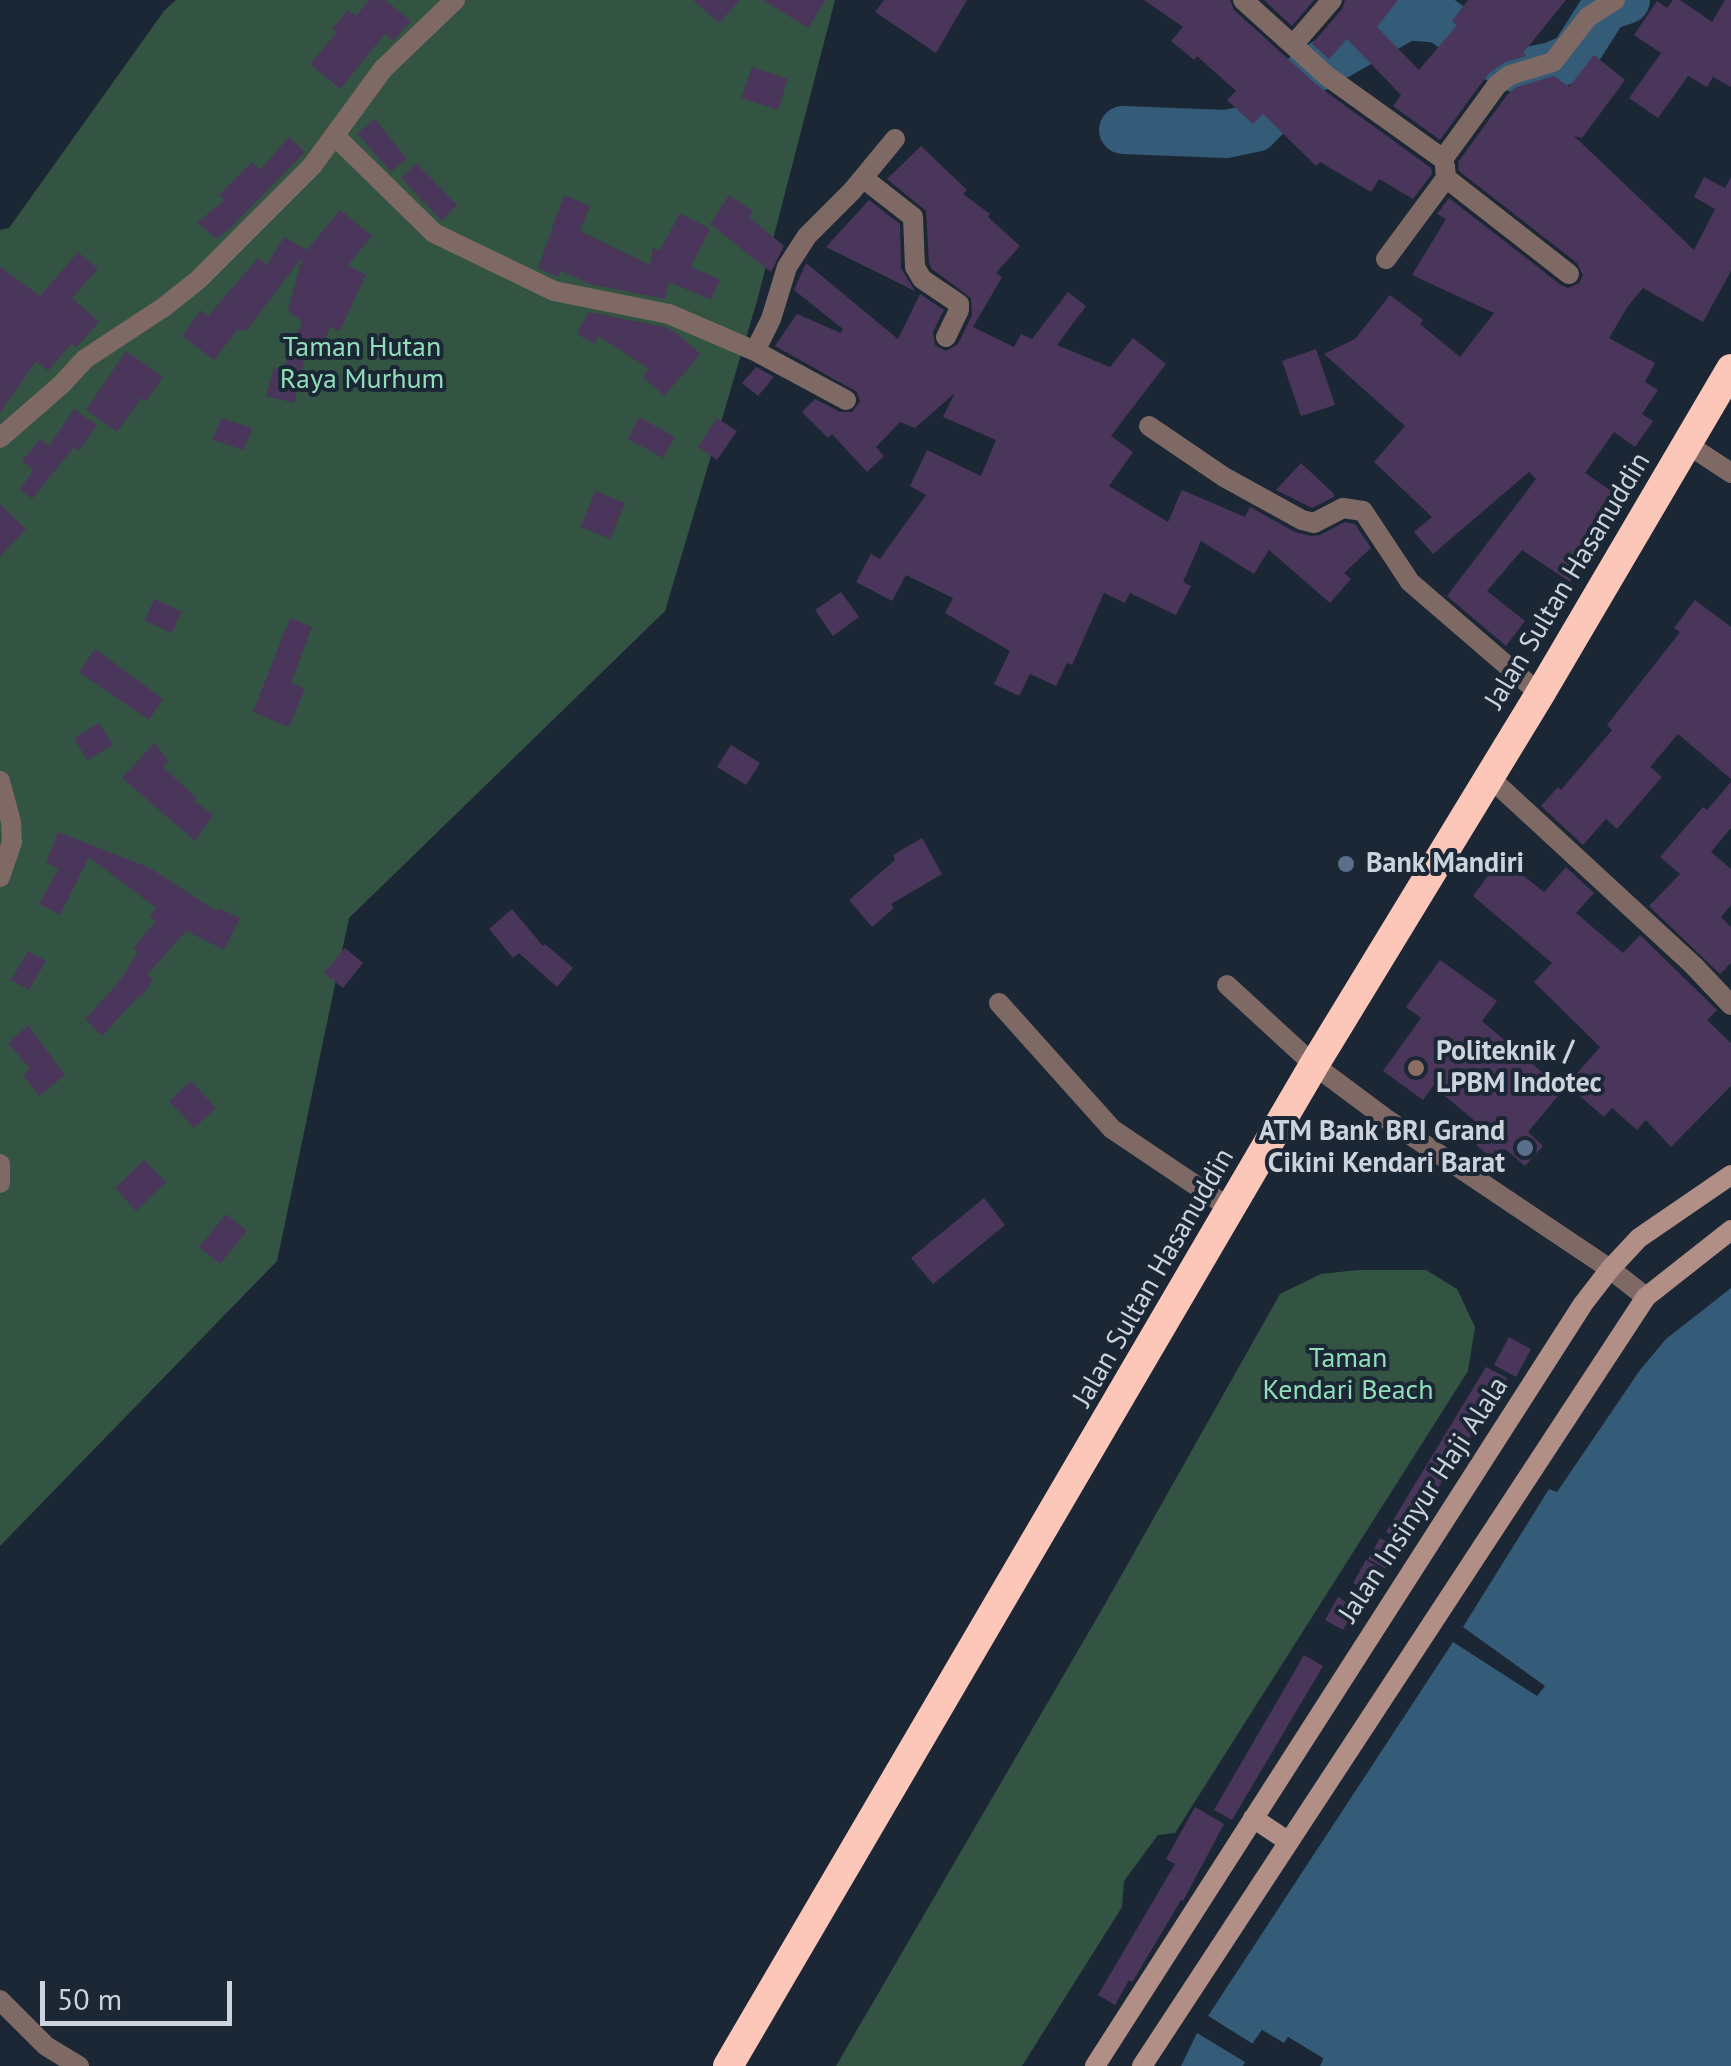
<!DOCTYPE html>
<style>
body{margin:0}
#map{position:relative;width:1731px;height:2066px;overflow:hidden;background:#1c2735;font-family:"PT Sans",sans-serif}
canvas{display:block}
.scale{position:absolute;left:40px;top:1981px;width:192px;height:45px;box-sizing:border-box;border:5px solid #ccd3dc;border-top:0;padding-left:12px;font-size:30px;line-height:35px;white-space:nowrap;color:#ccd3dc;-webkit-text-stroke:8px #1c2735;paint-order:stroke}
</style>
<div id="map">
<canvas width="1731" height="2066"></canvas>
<div class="scale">50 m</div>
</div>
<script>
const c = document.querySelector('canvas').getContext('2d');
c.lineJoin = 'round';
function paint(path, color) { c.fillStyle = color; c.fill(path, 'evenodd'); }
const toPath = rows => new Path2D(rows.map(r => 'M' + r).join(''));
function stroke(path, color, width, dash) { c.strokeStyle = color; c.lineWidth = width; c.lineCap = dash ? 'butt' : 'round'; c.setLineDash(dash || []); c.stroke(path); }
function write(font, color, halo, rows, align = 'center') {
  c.font = font + ' "PT Sans",sans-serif'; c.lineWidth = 8; c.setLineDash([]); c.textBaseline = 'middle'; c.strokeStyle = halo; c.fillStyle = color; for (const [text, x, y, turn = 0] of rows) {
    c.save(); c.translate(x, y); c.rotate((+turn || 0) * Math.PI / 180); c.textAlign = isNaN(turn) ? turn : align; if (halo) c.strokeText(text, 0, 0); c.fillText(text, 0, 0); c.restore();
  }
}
paint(toPath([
 [176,0,835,0,757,301,665,611,349,918,277,1261,0,1546,0,230,9,228,164,11],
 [1358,1270,1426,1270,1457,1289,1475,1327,1468,1371,1175,1833,1158,1835,1124,1881,1122,1907,1022,2066,836,2066,1108,1599,1280,1294,1321,1274]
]), '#335443');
paint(toPath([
 [1731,1288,1731,2066,1320,2066,1323,2059,1288,2037,1284,2044,1262,2030,1253,2044,1208,2016,1453,1642,1537,1696,1545,1686,1463,1627,1549,1489,1557,1492,1640,1370,1666,1339],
 [1197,2033,1245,2062,1243,2066,1181,2066]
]), '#345b77');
paint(toPath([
 [1208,2016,1252,2044,1262,2030,1284,2043,1288,2037,1323,2058,1320,2066,1314,2066,1316,2060,1290,2044,1283,2048,1263,2037,1256,2048,1251,2048,1205,2021]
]), '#1c2735');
stroke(toPath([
 [1123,130,1226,134,1255,128,1310,71,1407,16,1440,19,1492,56,1524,72,1552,66,1573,57,1605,7,1626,0]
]), '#345b77', 48);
paint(toPath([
 [369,0,385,0,411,21,393,41,385,34,340,89,310,64,336,33,332,29,348,10,356,16],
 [693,0,740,0,719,23],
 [763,0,826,0,808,28],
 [884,0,967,0,936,53,875,12],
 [1144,0,1230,0,1234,10,1318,86,1431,168,1432,174,1413,199,1379,179,1371,192,1320,162,1316,166,1263,114,1253,124,1227,100,1236,91,1197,56,1194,60,1171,41,1183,27],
 [1264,0,1314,0,1292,26],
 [1345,0,1398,0,1377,27,1419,70,1457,25,1452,21,1468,0,1566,0,1523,53,1527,56,1505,62,1488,74,1440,140,1393,106,1401,95,1347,39,1329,59,1312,44,1342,9],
 [1673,0,1680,0,1712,22,1725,0,1731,0,1731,87,1713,77,1707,87,1688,76,1658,118,1629,98,1661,53,1634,35,1657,1,1667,8],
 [1594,55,1625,80,1582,138,1574,136,1694,250,1715,209,1694,197,1704,177,1725,188,1731,177,1731,271,1703,322,1643,288,1628,306,1609,338,1655,363,1645,382,1658,390,1642,414,1653,421,1635,447,1614,432,1585,473,1617,495,1597,523,1606,529,1570,582,1522,550,1487,591,1525,621,1506,646,1447,596,1536,479,1529,472,1433,554,1414,532,1432,517,1374,462,1405,426,1324,354,1355,339,1390,295,1423,320,1420,324,1460,357,1494,313,1412,275,1446,219,1437,214,1449,198,1561,285,1568,288,1579,283,1583,275,1577,263,1459,171,1458,162,1507,95,1516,87,1554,76,1569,87],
 [752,67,788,79,778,110,741,98],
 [375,119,407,159,391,172,357,133],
 [289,137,305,152,231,227,217,239,197,223,224,200,219,195,252,162,260,170],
 [921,146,967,190,963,194,990,214,988,217,1020,246,996,273,1002,277,973,327,1014,347,1021,334,1032,339,1068,292,1086,306,1057,345,1110,367,1133,338,1166,364,1111,436,1133,452,1109,486,1168,522,1182,490,1245,517,1250,507,1295,532,1311,536,1320,535,1345,522,1355,524,1371,548,1344,573,1351,579,1330,603,1269,550,1254,574,1201,541,1183,582,1191,586,1176,615,1130,593,1125,603,1104,593,1072,665,1067,663,1056,686,1030,674,1019,696,994,684,1010,651,945,613,953,598,906,575,892,601,856,582,871,554,880,559,926,495,910,486,927,450,981,476,996,440,943,417,955,393,915,428,900,422,876,447,884,456,867,472,832,434,828,438,802,412,815,399,840,412,852,412,860,401,857,392,775,346,797,314,841,333,843,329,794,290,806,263,898,339,920,294,944,310,933,332,935,345,946,351,958,344,972,315,971,298,932,269,929,263,926,211,887,179],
 [416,163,457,205,442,221,401,178],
 [564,195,590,206,580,231,650,265,653,248,660,250,680,213,710,229,691,267,720,280,711,300,669,282,665,299,590,284,561,271,558,277,538,268],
 [729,195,753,211,749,217,784,246,771,272,710,224],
 [869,200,900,224,901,268,915,291,826,247],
 [340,210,372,236,348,265,366,275,340,331,330,327,318,357,306,352,294,403,266,396,274,368,283,370,302,322,288,311,302,257,246,331,237,330,214,360,182,336,201,310,208,316,258,258,267,265,284,237,307,250],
 [78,252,98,269,72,298,99,322,76,348,71,344,48,371,36,361,0,413,0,267,40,296],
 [589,312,665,327,675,332,701,354,664,396,643,377,649,369,599,336,595,344,577,334],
 [1316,349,1335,405,1301,416,1282,361],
 [126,351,163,377,146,401,141,398,117,432,86,410],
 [756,367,774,377,758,396,742,383],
 [74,409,97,425,79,451,74,447,32,499,20,490,33,470,22,461,40,439,49,446],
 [639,417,675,437,663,458,628,439],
 [221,418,252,428,244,450,213,440],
 [717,418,737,431,717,460,698,447],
 [1301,463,1334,494,1334,497,1312,508,1276,490],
 [595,491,625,503,610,539,581,527],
 [0,504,26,529,0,557],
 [841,592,859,617,833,636,815,610],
 [154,599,181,611,172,633,145,621],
 [1695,600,1731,627,1731,779,1678,734,1650,767,1662,777,1617,829,1606,819,1583,845,1541,806,1558,787,1561,790,1612,730,1607,725,1680,632,1674,628],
 [290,618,312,627,291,683,305,689,289,727,253,712],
 [95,649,163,699,149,720,79,672],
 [99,723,113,745,87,760,74,738],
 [154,743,169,761,163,767,197,798,194,801,213,815,195,841,122,778],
 [731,745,760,763,746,785,717,767],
 [1731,782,1731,828,1711,852,1731,869,1731,905,1721,917,1731,927,1731,963,1720,974,1649,906,1680,874,1660,857,1703,807,1707,810],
 [58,832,150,868,216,911,218,908,240,918,224,950,186,931,147,975,153,979,142,997,140,995,102,1036,85,1019,119,982,138,952,133,948,156,921,150,917,156,908,89,857,60,915,39,904,59,868,46,863],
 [922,838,942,874,891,904,894,908,872,927,849,900,895,860,893,855],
 [1501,858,1544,892,1566,867,1594,893,1576,913,1623,953,1640,935,1717,1010,1707,1020,1731,1043,1731,1086,1671,1147,1646,1120,1637,1130,1612,1108,1604,1117,1567,1085,1600,1047,1534,982,1552,963,1473,896],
 [512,909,543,946,545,944,573,968,557,987,519,953,513,958,489,929],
 [345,948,363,963,343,988,324,973],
 [28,951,46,961,29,990,11,980],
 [1440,960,1497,1001,1482,1021,1563,1090,1528,1132,1543,1146,1525,1166,1505,1149,1495,1161,1476,1145,1488,1132,1433,1086,1423,1100,1383,1071,1421,1018,1406,1007],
 [28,1025,65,1075,39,1096,23,1075,30,1069,8,1043],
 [191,1081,216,1108,194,1128,169,1101],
 [144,1160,166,1182,136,1211,115,1188],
 [984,1198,1005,1225,933,1284,911,1258],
 [226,1214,247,1231,220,1264,199,1247],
 [1509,1337,1531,1349,1516,1377,1494,1365],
 [1486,1367,1507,1378,1404,1542,1386,1532],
 [1380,1538,1398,1548,1386,1569,1368,1559],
 [1366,1560,1383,1570,1370,1592,1353,1583],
 [1338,1597,1356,1608,1343,1630,1325,1620],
 [1304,1655,1323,1666,1232,1820,1214,1810],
 [1195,1807,1224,1824,1183,1901,1181,1900,1136,1976,1132,1982,1129,1980,1115,2005,1098,1995,1175,1864,1166,1859]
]), '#4a365a');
stroke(toPath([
 [1243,0,1327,76,1443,159,1497,85,1510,75,1553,62,1588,17,1615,0],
 [1293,45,1332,0],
 [336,137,434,233,554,291,669,314,755,351,846,400],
 [863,178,913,217,915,267,922,279,959,304,959,310,946,337],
 [1446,178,1569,274],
 [1386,259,1446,178,1445,166],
 [755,351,771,319,787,267,807,236,852,191,895,139],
 [1149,426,1224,477,1302,520,1314,523,1343,508,1363,511,1410,582,1540,694],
 [0,438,62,384,85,359,164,307,198,280,312,166,383,69,455,0],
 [1687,444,1731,473],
 [1488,776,1693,965,1731,1005],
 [0,781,11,822,12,842,0,877],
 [1227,985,1314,1065,1385,1118,1610,1269,1646,1297],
 [999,1003,1112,1129,1231,1209],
 [0,1164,0,1183],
 [0,2000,46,2046,79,2066]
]), '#7f6964', 20);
stroke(toPath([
 [1253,1818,1289,1842],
 [1095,2066,1583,1304,1610,1269,1639,1238,1731,1175],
 [1142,2066,1646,1297,1731,1230]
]), '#b18f86', 20);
stroke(toPath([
 [728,2066,1314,1065,1540,694,1731,369]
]), '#fcc6b9', 30);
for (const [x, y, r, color] of [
 [1346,864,10,"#5c6f8a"],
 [1416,1068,10,"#8d6e63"],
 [1525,1148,10,"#5c6f8a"]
]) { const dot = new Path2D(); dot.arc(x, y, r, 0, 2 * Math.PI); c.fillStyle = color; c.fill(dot); stroke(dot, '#1c2735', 4); }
write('28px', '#91deb8', '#1c2735', [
 ["Taman Hutan",362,348],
 ["Raya Murhum",362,380],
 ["Taman",1348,1359],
 ["Kendari Beach",1348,1391]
]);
write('28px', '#ccd3dc', '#1c2735', [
 ["Jalan Sultan Hasanuddin",1568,581,-59],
 ["Jalan Sultan Hasanuddin",1154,1278,-60],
 ["Jalan Insinyur Haji Alala",1424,1500,-57]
]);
write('bold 28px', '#ccd3dc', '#1c2735', [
 ["Bank Mandiri",1366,864],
 ["Politeknik /",1436,1052],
 ["LPBM Indotec",1436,1084],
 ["ATM Bank BRI Grand",1505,1132,"right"],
 ["Cikini Kendari Barat",1505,1164,"right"]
], 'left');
</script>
